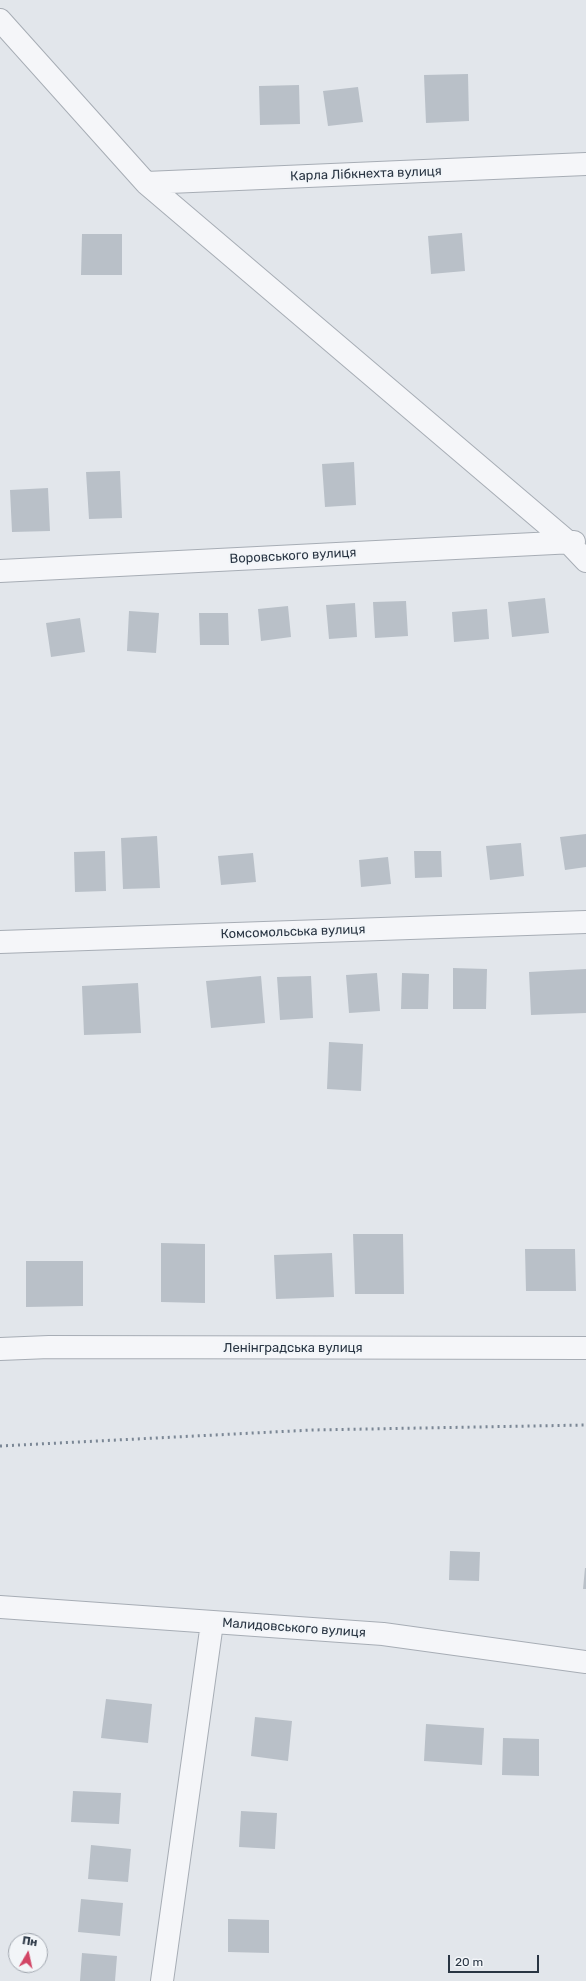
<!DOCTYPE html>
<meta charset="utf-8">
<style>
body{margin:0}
#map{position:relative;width:586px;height:1981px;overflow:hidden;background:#e2e6eb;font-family:Rubik,sans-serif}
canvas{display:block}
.north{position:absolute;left:8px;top:1933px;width:40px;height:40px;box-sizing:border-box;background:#f2f5f8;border:1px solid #a2a8b0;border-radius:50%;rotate:9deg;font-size:11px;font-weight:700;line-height:16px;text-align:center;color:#293543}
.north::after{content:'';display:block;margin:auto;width:14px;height:18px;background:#d24565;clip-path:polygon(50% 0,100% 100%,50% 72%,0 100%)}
.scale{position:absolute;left:448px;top:1955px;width:91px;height:18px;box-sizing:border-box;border:2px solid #293543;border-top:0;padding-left:5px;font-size:12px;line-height:14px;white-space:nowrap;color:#293543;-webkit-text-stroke:3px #f2f5f8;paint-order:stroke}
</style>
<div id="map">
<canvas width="586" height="1981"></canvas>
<div class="north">Пн</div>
<div class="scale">20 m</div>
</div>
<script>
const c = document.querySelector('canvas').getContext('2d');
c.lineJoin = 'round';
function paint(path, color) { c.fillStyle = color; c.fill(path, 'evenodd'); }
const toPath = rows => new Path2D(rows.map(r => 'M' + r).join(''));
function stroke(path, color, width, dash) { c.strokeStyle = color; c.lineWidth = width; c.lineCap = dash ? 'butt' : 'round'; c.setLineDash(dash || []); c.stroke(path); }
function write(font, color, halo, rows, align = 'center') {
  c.font = font + ' Rubik,sans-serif'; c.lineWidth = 4; c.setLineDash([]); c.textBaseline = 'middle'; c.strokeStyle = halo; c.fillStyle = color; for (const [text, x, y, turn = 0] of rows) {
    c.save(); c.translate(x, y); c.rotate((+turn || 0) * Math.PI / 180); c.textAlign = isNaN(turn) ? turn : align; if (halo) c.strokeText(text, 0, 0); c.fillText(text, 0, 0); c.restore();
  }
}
paint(toPath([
 [468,74,469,121,426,123,424,75],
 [299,85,300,124,260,125,259,86],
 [358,87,363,122,328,126,323,91],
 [462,233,465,271,431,274,428,236],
 [82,234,122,234,122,275,81,275],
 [354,462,356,505,325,507,322,464],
 [120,471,122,518,89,519,86,472],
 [48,488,50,531,12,532,10,490],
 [545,598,549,633,512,637,508,602],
 [406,601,408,636,375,638,373,602],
 [355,603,357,637,329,639,326,605],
 [288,606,291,637,261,641,258,609],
 [487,609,489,639,454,642,452,612],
 [129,611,159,613,156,653,127,651],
 [199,613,228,613,229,645,200,645],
 [80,618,85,652,51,657,46,623],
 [586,834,586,867,565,870,560,837],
 [157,836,160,888,123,889,121,838],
 [521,843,524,876,490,880,486,846],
 [105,851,106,891,75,892,74,852],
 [414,851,441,851,442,877,415,878],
 [253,853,256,882,221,885,218,856],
 [388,857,391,884,361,887,359,860],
 [453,968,487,969,486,1009,453,1009],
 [586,969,586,1013,531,1015,529,972],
 [377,973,380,1011,349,1013,346,975],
 [402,973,429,974,428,1009,401,1009],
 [261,976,265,1023,211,1028,206,981],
 [311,976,313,1018,280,1020,277,977],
 [138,983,141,1033,84,1035,82,986],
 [329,1042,363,1044,361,1091,327,1089],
 [353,1234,403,1234,404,1294,355,1294],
 [161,1243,205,1244,205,1303,161,1302],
 [525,1249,575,1249,576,1291,526,1291],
 [332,1253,334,1297,276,1299,274,1255],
 [26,1261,83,1261,83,1306,26,1307],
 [450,1551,480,1552,479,1581,449,1580],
 [585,1568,586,1568,586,1589,583,1589],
 [106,1699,152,1704,148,1743,101,1738],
 [255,1717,292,1721,288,1761,251,1756],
 [426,1724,484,1728,482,1765,424,1761],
 [503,1738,539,1739,539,1776,502,1775],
 [73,1791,121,1793,119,1824,71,1822],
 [241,1811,277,1813,275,1849,239,1847],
 [91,1845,131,1849,128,1882,88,1879],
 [81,1899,123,1903,120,1936,78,1932],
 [228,1919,269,1920,269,1953,228,1952],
 [82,1953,117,1956,115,1981,80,1981]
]), '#b9c0c8');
const street = toPath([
 [0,20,146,183,568,542,586,561],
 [146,183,586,164],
 [0,571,574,542],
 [0,942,586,922],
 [0,1349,49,1347,586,1348],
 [0,1607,383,1634,586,1662],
 [162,1981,212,1623]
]);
stroke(street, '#a7adb5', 24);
stroke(street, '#f5f6f9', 22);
stroke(toPath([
 [0,1446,312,1430,586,1425]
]), '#7b8795', 3, [2, 4]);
write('13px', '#293543', '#f2f5f8', [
 ["Карла Лібкнехта вулиця",366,174,-2],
 ["Воровського вулиця",293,556,-3],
 ["Комсомольська вулиця",293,932,-2],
 ["Ленінградська вулиця",293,1348],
 ["Малидовського вулиця",294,1628,4]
]);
</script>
